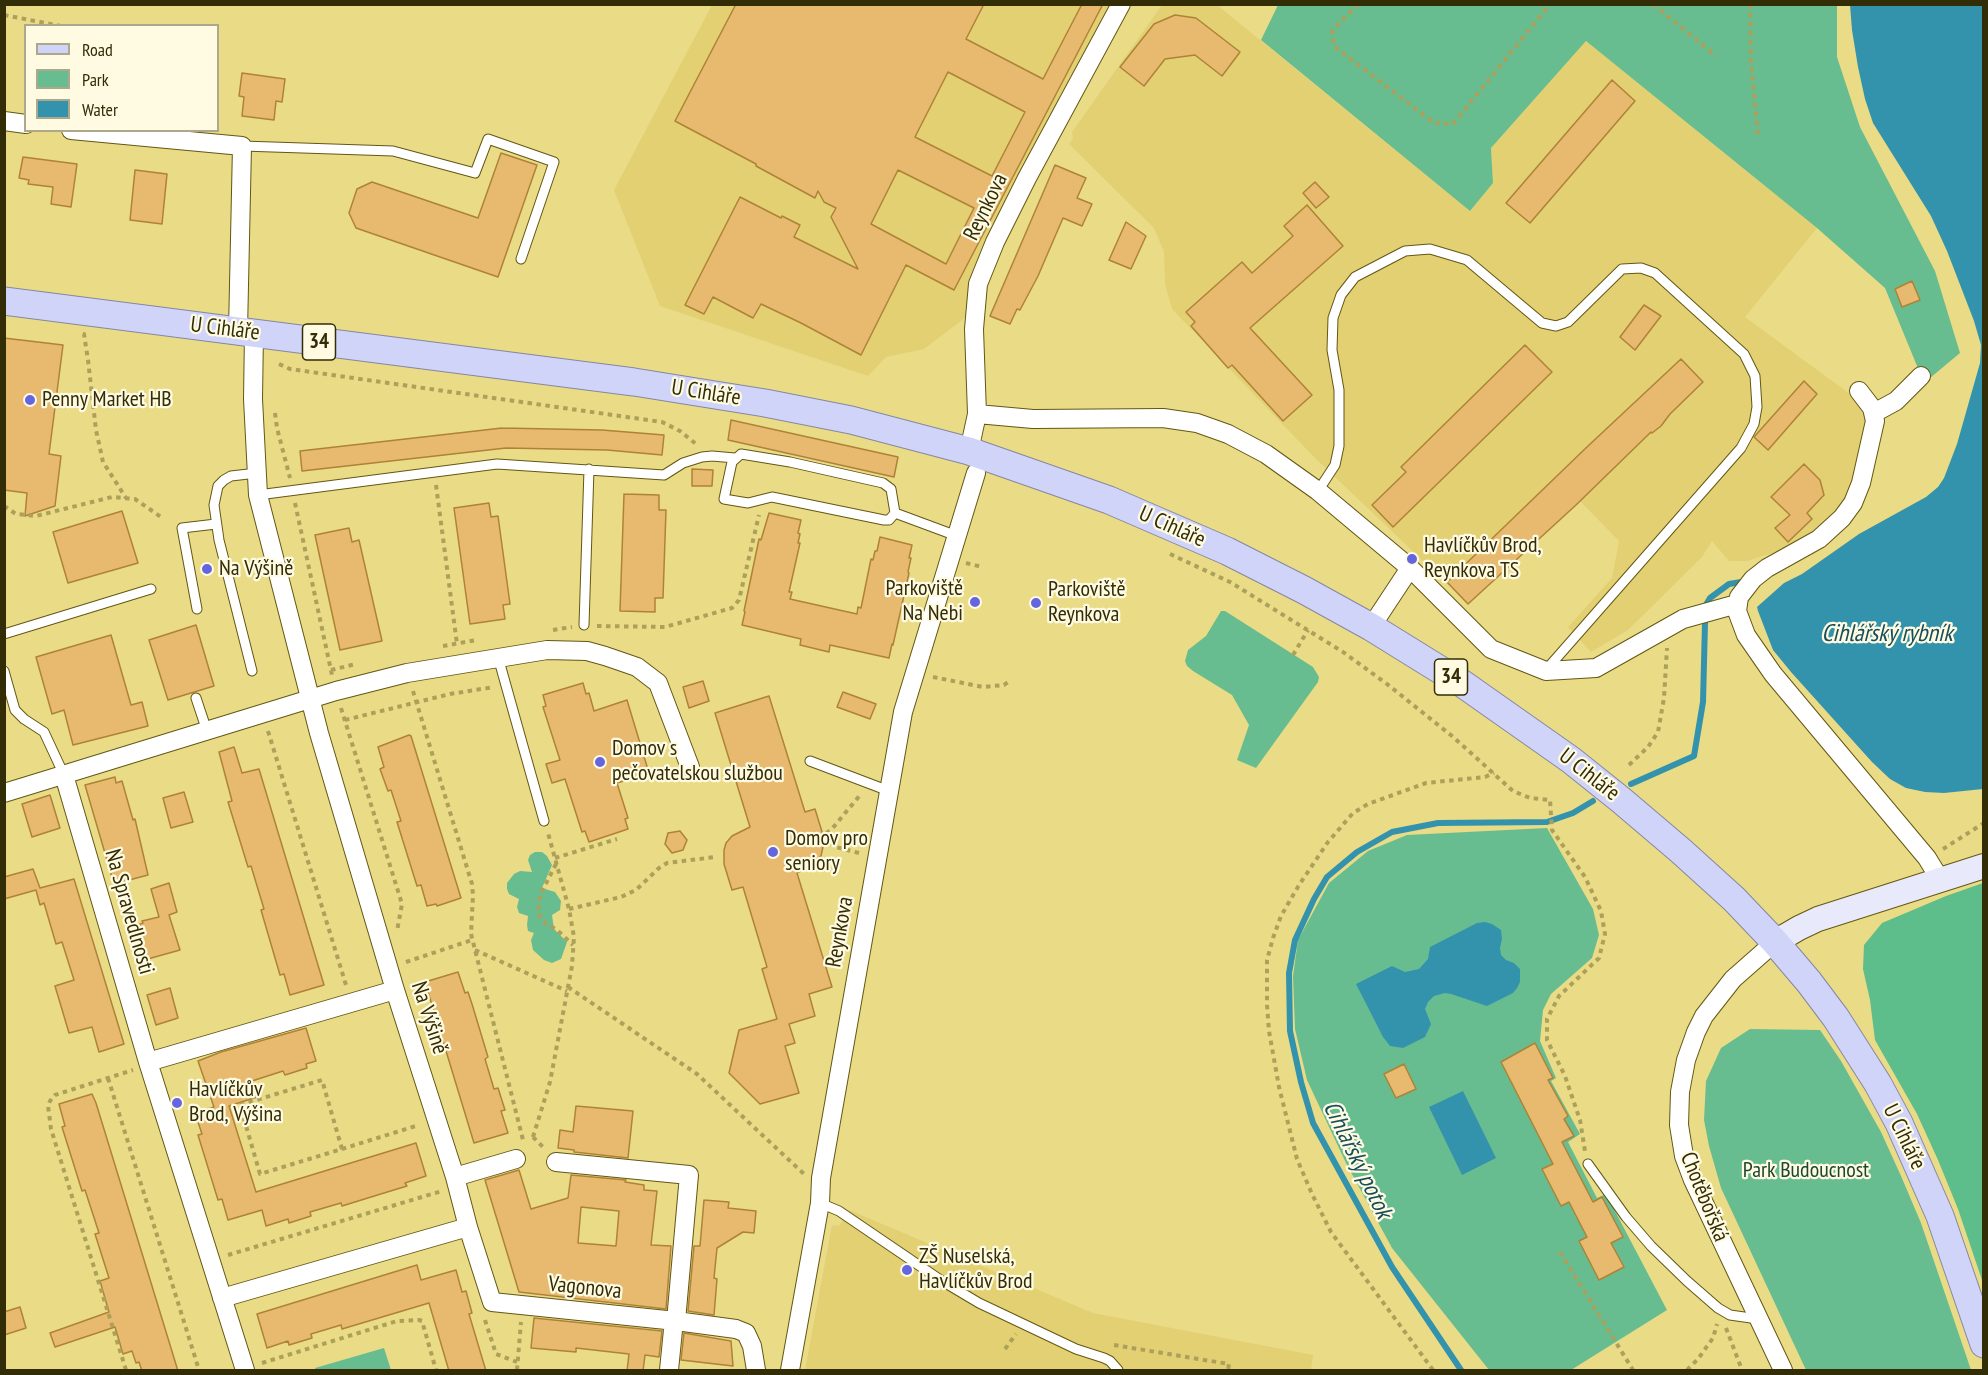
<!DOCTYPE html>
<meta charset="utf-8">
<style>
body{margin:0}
#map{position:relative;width:1988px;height:1375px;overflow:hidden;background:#eadb86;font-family:"PT Sans Narrow",sans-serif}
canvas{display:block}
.frame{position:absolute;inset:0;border:6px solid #322c07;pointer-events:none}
.legend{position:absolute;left:24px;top:24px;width:195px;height:108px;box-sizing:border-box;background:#fffbe3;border:2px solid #ada88b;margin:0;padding:8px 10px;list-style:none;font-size:18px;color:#322c07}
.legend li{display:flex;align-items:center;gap:12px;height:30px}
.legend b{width:30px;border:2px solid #ada88b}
</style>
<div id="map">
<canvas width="1988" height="1375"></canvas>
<div class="frame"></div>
<ul class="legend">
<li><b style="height:8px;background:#d0d4f8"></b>Road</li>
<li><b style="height:16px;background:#68bd90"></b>Park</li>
<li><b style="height:16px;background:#3493ac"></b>Water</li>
</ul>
</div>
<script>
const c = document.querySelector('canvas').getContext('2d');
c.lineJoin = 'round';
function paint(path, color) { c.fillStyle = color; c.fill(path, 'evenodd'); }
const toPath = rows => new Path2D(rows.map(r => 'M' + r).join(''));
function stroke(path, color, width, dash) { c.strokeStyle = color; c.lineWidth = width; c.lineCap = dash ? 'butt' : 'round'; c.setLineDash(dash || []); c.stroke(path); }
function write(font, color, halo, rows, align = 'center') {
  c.font = font + ' "PT Sans Narrow",sans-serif'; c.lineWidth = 4.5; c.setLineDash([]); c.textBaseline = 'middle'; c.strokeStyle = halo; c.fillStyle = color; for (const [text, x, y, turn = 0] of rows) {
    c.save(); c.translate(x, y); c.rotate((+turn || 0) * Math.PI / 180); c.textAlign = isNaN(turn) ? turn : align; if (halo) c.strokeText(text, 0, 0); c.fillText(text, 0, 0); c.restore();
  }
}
paint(toPath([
 [712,5,1128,5,1033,178,970,314,924,349,886,357,868,376,660,306,614,190],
 [1162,5,1217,5,1470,211,1493,183,1491,148,1586,41,1817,228,1745,317,1854,397,1868,423,1853,489,1826,524,1788,548,1747,561,1729,561,1712,541,1702,557,1628,630,1591,652,1568,627,1612,578,1619,541,1580,501,1468,604,1314,457,1172,309,1165,284,1164,252,1154,228,1069,144,1073,139,1072,132],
 [849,1210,1093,1313,1313,1355,1311,1370,805,1370,832,1225,839,1226]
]), '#e2d073');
paint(toPath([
 [1278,5,1837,5,1837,57,1860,127,1935,271,1960,353,1924,383,1885,288,1817,228,1586,41,1491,148,1493,183,1470,211,1261,40],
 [1221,611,1225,611,1313,667,1319,677,1318,682,1256,768,1237,760,1249,725,1232,695,1193,671,1187,666,1185,661,1188,650,1206,636],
 [1547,828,1593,909,1599,935,1592,958,1551,994,1543,1010,1540,1041,1556,1078,1551,1081,1580,1134,1568,1142,1597,1198,1606,1194,1667,1310,1571,1370,1489,1370,1392,1248,1346,1163,1307,1080,1295,1029,1293,976,1298,940,1329,883,1368,851,1407,835],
 [535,852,542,852,547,856,552,865,542,888,555,892,561,901,560,910,552,915,554,929,567,942,561,959,552,963,544,960,533,950,531,940,534,933,528,931,527,925,528,916,519,913,517,907,519,899,509,894,507,889,507,883,514,874,520,871,532,872,528,860,530,855],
 [1750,1029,1820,1030,1841,1061,1881,1132,1901,1176,1921,1223,1971,1370,1806,1370,1721,1188,1709,1146,1704,1120,1706,1081,1721,1048],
 [384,1348,391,1370,316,1370,315,1368]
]), '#68bd90');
paint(toPath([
 [1983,883,1984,883,1983,1283,1958,1209,1938,1160,1917,1114,1875,1040,1870,1000,1863,969,1864,945,1882,923,1946,896]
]), '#5dbd8b');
paint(toPath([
 [1850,5,1983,5,1983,789,1944,793,1925,792,1906,788,1890,779,1872,762,1791,672,1773,650,1758,611,1757,607,1784,583,1802,574,1859,534,1926,497,1938,487,1944,478,1957,444,1980,363,1981,345,1974,321,1947,251,1931,216,1873,123,1865,99,1858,67,1852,30],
 [1485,922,1492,924,1501,930,1502,939,1500,948,1501,955,1506,960,1514,963,1520,969,1520,982,1517,988,1513,993,1487,1006,1451,994,1445,993,1434,996,1428,1002,1425,1009,1431,1024,1425,1037,1403,1048,1390,1046,1383,1037,1356,984,1392,966,1405,972,1419,969,1428,959,1430,947,1477,923],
 [1463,1091,1496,1158,1462,1175,1429,1107]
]), '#3493ac');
stroke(toPath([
 [1707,603,1710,598,1729,584,1741,582],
 [1631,784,1694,756,1703,702,1705,623],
 [1461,1370,1392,1267,1313,1123,1301,1082,1290,1031,1289,973,1295,940,1314,899,1327,877,1357,852,1392,832,1438,823,1547,822,1573,813,1593,801]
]), '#3493ac', 6);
const building = toPath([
 [736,4,984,4,966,39,1043,79,1082,4,1103,4,954,290,906,265,861,355,801,323,761,304,753,318,713,297,704,314,685,305,740,197,781,218,782,216,800,225,794,237,858,269,831,217,836,208,824,202,818,191,815,198,756,166,756,164,675,121,736,4],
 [948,72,1025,112,992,176,915,137,948,72],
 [898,170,974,208,946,264,871,224,898,170],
 [1175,15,1196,18,1240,52,1222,76,1195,55,1165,59,1144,86,1120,67,1154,24,1175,15],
 [242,73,285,79,282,102,276,101,274,120,242,116,244,97,239,96,242,73],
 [1612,80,1635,101,1530,223,1506,203,1612,80],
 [501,153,537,165,498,277,356,228,349,213,357,189,372,182,478,218,501,153],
 [23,157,77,164,71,207,51,204,53,187,28,184,29,180,19,178,23,157],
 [1055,165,1086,178,1077,198,1092,204,1082,226,1063,218,1038,276,1020,310,1017,309,1010,324,990,316,1055,165],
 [135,170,167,174,162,224,130,220,135,170],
 [1315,182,1329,197,1316,208,1303,193,1315,182],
 [1307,205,1343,246,1250,328,1312,395,1283,421,1232,365,1228,368,1191,326,1195,322,1186,312,1242,262,1252,273,1293,236,1284,226,1307,205],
 [1126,222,1146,236,1131,269,1109,260,1126,222],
 [1912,281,1920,300,1902,307,1895,289,1912,281],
 [1644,305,1661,316,1635,350,1620,337,1644,305],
 [4,338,63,345,49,454,61,456,55,506,25,516,27,493,4,490,4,338],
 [1525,345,1552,372,1393,527,1372,505,1406,472,1401,467,1525,345],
 [1681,359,1703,382,1670,414,1661,426,1652,433,1651,432,1576,505,1468,604,1447,582,1588,446,1681,359],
 [1804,381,1817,394,1768,450,1754,437,1804,381],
 [731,420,898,457,894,477,728,440,731,420],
 [502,428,602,430,664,435,662,455,607,450,506,448,302,471,300,451,502,428],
 [1804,464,1820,480,1824,495,1807,513,1812,519,1788,542,1775,528,1790,515,1771,497,1804,464],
 [692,469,713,470,712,486,692,486,692,469],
 [624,494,659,495,659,510,666,510,663,598,655,598,655,612,620,611,624,494],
 [489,503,491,517,498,516,510,604,503,605,505,619,470,624,454,508,489,503],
 [122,511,138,563,68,583,53,532,122,511],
 [769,513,801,520,798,533,800,534,798,543,800,543,789,592,792,592,790,599,857,614,858,607,861,608,871,559,873,560,875,551,877,551,880,537,912,545,909,558,911,558,908,572,909,573,893,645,892,644,889,658,830,645,829,652,800,645,801,639,742,625,745,612,744,611,759,539,761,540,769,513],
 [349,528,352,542,359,540,382,641,340,650,315,535,349,528],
 [196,625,214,686,168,700,149,640,196,625],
 [111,635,131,705,142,702,148,726,73,745,64,710,52,714,36,657,111,635],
 [703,681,709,701,689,708,683,687,703,681],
 [583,683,586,694,589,693,594,711,627,700,649,773,617,783,628,818,625,819,628,829,589,842,585,831,582,832,565,779,552,783,546,764,560,760,543,707,546,706,543,695,583,683],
 [843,692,876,704,870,719,837,707,843,692],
 [769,696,805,812,815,809,823,835,824,842,821,856,813,864,797,873,832,987,809,994,815,1016,789,1024,795,1043,785,1046,799,1093,760,1104,729,1073,739,1030,777,1019,762,969,767,967,743,887,732,890,724,864,724,850,726,843,732,836,750,827,715,713,769,696],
 [409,735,411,736,461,898,437,906,436,904,427,906,421,885,417,886,397,822,401,821,391,790,388,791,380,769,384,767,378,747,409,735],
 [234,747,242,773,259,769,324,985,290,995,284,974,280,975,261,910,264,909,251,866,248,867,228,802,232,801,219,752,234,747],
 [115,777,116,783,122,781,133,820,135,819,148,875,114,884,85,785,115,777],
 [184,792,193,822,171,828,163,798,184,792],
 [50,795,60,828,32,837,22,804,50,795],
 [680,831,687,840,683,850,672,853,665,844,668,833,680,831],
 [33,869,40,888,74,879,124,1044,99,1052,92,1027,69,1033,55,986,74,980,62,942,56,944,44,903,40,905,36,890,4,899,4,877,33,869],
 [169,883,177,912,169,915,180,950,137,962,128,932,136,930,135,926,143,923,142,921,159,917,151,889,169,883],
 [458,972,465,993,468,992,472,1004,488,1057,485,1059,494,1089,498,1088,505,1110,501,1111,508,1133,474,1143,425,982,458,972],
 [170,988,178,1018,156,1025,147,995,170,988],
 [306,1028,316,1061,306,1064,307,1068,285,1075,283,1071,252,1081,257,1097,229,1106,256,1192,416,1143,426,1176,405,1183,407,1186,384,1193,342,1206,341,1203,310,1212,311,1216,289,1223,288,1219,266,1226,262,1210,228,1220,222,1199,218,1200,198,1135,202,1134,195,1113,214,1107,198,1061,221,1052,306,1028],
 [1535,1043,1553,1078,1548,1080,1568,1116,1564,1119,1574,1136,1562,1142,1593,1202,1602,1197,1623,1237,1611,1243,1624,1267,1599,1280,1579,1241,1587,1237,1569,1202,1561,1206,1542,1169,1553,1164,1501,1062,1535,1043],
 [1404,1064,1416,1089,1396,1098,1384,1074,1404,1064],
 [92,1094,96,1103,178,1371,142,1371,139,1362,136,1363,132,1351,123,1354,115,1327,55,1347,50,1333,109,1312,100,1281,109,1278,95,1234,99,1233,85,1190,82,1191,62,1127,65,1126,59,1104,92,1094],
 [576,1106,633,1111,628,1158,574,1152,574,1150,558,1148,560,1130,573,1132,576,1106],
 [519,1170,531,1209,568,1198,571,1175,626,1180,625,1182,644,1185,644,1190,657,1191,651,1245,671,1246,666,1309,519,1292,485,1180,519,1170],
 [581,1207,619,1211,616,1246,578,1243,581,1207],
 [704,1200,729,1202,728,1208,756,1211,754,1233,743,1232,717,1248,714,1278,717,1279,714,1315,688,1311,694,1246,700,1246,704,1200],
 [417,1265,421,1280,456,1270,462,1292,466,1291,472,1313,469,1314,486,1371,449,1371,429,1303,342,1329,341,1325,311,1334,312,1338,289,1345,288,1341,267,1348,257,1314,417,1265],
 [20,1307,26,1328,4,1335,4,1312,20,1307],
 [534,1318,662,1331,659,1357,645,1355,643,1371,627,1371,629,1354,576,1348,576,1352,531,1348,534,1318],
 [684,1333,731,1341,733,1366,681,1360,684,1333]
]);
paint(building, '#e7ba70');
stroke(building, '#ae8337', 1.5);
const lane = toPath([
 [242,146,393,151,475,173,488,139,554,162,521,259],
 [741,454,790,462,883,483,891,489,895,513,889,520,884,520,772,497,748,503,724,499,732,462,741,454],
 [1318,491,1335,465,1339,446,1339,390,1332,350,1333,318,1341,295,1355,277,1405,251,1430,249,1467,260,1542,323,1556,326,1568,322,1622,269,1641,268,1655,273,1744,354,1755,376,1757,407,1754,424,1741,448,1546,670],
 [258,495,497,464,664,475,683,463,702,457,712,456,735,458],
 [895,513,957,536],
 [197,609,182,528,216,524],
 [584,625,589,469],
 [4,634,151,589],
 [498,657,544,821],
 [4,671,15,710,24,719,44,732,64,775],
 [252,671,219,540,214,505,218,486,224,480,231,476,257,473],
 [196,698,207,731],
 [810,761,889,791],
 [1588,1164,1626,1217,1651,1246,1687,1281,1718,1308,1730,1315,1758,1319],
 [820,1203,839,1211,942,1281,979,1303,1076,1349,1104,1358,1110,1361,1118,1370]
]);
const street = toPath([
 [4,121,26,124],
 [71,130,242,146,238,331],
 [254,333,253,399,258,495,319,733,395,990,455,1177,468,1227,492,1302,676,1321,736,1329,746,1333,752,1346,756,1370],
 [1859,391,1872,408,1875,421,1861,483,1853,503,1842,518,1819,539,1767,568,1753,579,1739,597,1737,611,1746,635,1773,674,1927,858,1941,881],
 [1874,413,1896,401,1921,376],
 [977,414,1033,419,1163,418,1197,423,1228,434,1266,454,1318,491,1410,568,1491,649,1546,671,1596,668,1683,619,1737,604],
 [969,451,977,414,974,329,978,284,995,242,1027,178,1121,4],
 [1371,627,1410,568],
 [64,775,148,1062,245,1370],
 [4,793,336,691,407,673,547,650,587,651,605,656,637,667,658,683,690,767],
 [1775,942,1733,979,1704,1016,1696,1032,1686,1060,1680,1092,1679,1125,1684,1156,1693,1180,1783,1370],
 [148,1062,395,990],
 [556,1162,689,1175,676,1321],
 [455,1177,516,1159],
 [222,1298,468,1227],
 [669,1370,674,1320],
 [790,1370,820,1203,821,1178,903,712,976,473]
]);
const secondary = toPath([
 [1775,942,1799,928,1818,919,1984,866]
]);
const primary = toPath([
 [4,301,634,382,765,403,851,420,969,451,1109,500,1227,551,1304,590,1371,627,1463,684,1571,760,1621,800,1681,851,1734,899,1775,942,1809,982,1836,1018,1878,1084,1899,1123,1940,1216,1984,1344]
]);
stroke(lane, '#635714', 11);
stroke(street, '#635714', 20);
stroke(secondary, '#635714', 26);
stroke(primary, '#8587a1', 29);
stroke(toPath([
 [1358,4,1332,31,1334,46,1434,123,1453,124,1550,4],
 [1653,4,1716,56],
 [1750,4,1751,62,1758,136],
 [4,15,61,26],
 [83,334,84,334,88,360,96,430,103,462,126,498],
 [279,364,290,369,662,422,680,431,696,444],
 [275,413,277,428,290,478],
 [436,485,457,644],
 [295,503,332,675],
 [4,506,16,514,36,516,112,497,135,499,161,517],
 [1170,554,1230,582,1343,652,1387,684,1452,736,1513,791,1530,798,1550,800,1552,830,1585,877,1601,911,1605,934,1599,958,1559,996,1547,1019,1547,1040,1565,1076,1580,1120,1585,1151],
 [966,563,982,567],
 [597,626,665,627,732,608,739,600,759,515],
 [553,630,572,627],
 [443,646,477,640],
 [1293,655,1308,630],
 [331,670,356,664],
 [933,677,983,687,1004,685,1008,682],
 [413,691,472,884,473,895,471,934,523,1140],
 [341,708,402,904,397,931],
 [345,720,450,694,494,687],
 [268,731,346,985],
 [1629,765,1648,747,1658,732,1664,698,1667,648],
 [1943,849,1984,823],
 [859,853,836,847,823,835,831,830,861,794],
 [555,858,617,839],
 [556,864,540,895,538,913,546,924,556,929,573,945],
 [569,909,621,897,636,890,659,868,667,863,715,857],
 [475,950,567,991],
 [406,962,472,940],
 [568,987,697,1074,804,1174],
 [108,1078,199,1370],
 [533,1137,550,1082,572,966,574,937,569,909,548,833],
 [533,1137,545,1149],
 [342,1149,322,1080,240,1105,260,1174,342,1149,419,1125],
 [1560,1252,1633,1370],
 [228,1255,442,1191],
 [485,1320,496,1354,517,1362],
 [1726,1328,1742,1370],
 [1114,1345,1229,1364,1228,1370],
 [1005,1349,1016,1334],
 [262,1363,397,1321,419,1320,422,1321,436,1370],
 [126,1370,51,1129,48,1106,50,1101,55,1095,133,1070],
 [517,1370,521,1322],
 [1433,1370,1331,1232,1312,1194,1297,1159,1279,1087,1269,1031,1267,1005,1267,960,1273,938,1281,916,1299,885,1328,842,1353,813,1368,804,1426,783,1485,777,1494,773],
 [1687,1370,1698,1359,1713,1338,1717,1324]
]), '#aca05b', 4, [4.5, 4.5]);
stroke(lane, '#fff', 9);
stroke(street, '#fff', 18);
stroke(secondary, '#e8eafc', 24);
stroke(primary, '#d0d4f8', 27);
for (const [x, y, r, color] of [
 [30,400,6,"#6566df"],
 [1412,559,6,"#6566df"],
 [207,569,6,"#6566df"],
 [975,602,6,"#6566df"],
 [1036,603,6,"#6566df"],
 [600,762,6,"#6566df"],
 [773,852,6,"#6566df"],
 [177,1103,6,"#6566df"],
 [907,1270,6,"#6566df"]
]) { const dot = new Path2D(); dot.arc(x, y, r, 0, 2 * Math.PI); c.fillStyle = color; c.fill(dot); stroke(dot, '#fffbe3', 2); }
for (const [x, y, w] of [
 [319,342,33],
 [1451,677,33]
]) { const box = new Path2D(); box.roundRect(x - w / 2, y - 18, w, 36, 4.5); c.fillStyle = '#fffbe3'; c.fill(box); stroke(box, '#322c07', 1.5); }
write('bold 21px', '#322c07', null, [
 ["34",319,342],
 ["34",1451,677]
]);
write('22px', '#322c07', '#fffbe3', [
 ["Reynkova",986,207,-64],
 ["U Cihláře",225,329,7],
 ["U Cihláře",706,393,9],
 ["U Cihláře",1172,527,24],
 ["U Cihláře",1589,775,38],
 ["Na Spravedlnosti",129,912,74],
 ["Reynkova",840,932,-80],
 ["Na Výšině",429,1018,72],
 ["U Cihláře",1904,1137,64],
 ["Chotěbořská",1704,1197,68],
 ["Vagonova",585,1288,6]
]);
write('22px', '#322c07', '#fffbe3', [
 ["Penny Market HB",42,400],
 ["Havlíčkův Brod,",1424,546],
 ["Reynkova TS",1424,571],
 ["Na Výšině",219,569],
 ["Parkoviště",963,589,"right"],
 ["Na Nebi",963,614,"right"],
 ["Parkoviště",1048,590],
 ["Reynkova",1048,615],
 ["Domov s",612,749],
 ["pečovatelskou službou",612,774],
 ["Domov pro",785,839],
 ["seniory",785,864],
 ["Havlíčkův",189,1090],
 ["Brod, Výšina",189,1115],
 ["ZŠ Nuselská,",919,1257],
 ["Havlíčkův Brod",919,1282]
], 'left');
write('22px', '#1d4631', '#fffbe3', [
 ["Park Budoucnost",1806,1171]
]);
write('italic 24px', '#184d5b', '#fffbe3', [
 ["Cihlářský rybník",1887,634],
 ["Cihlářský potok",1357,1160,64]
]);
</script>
